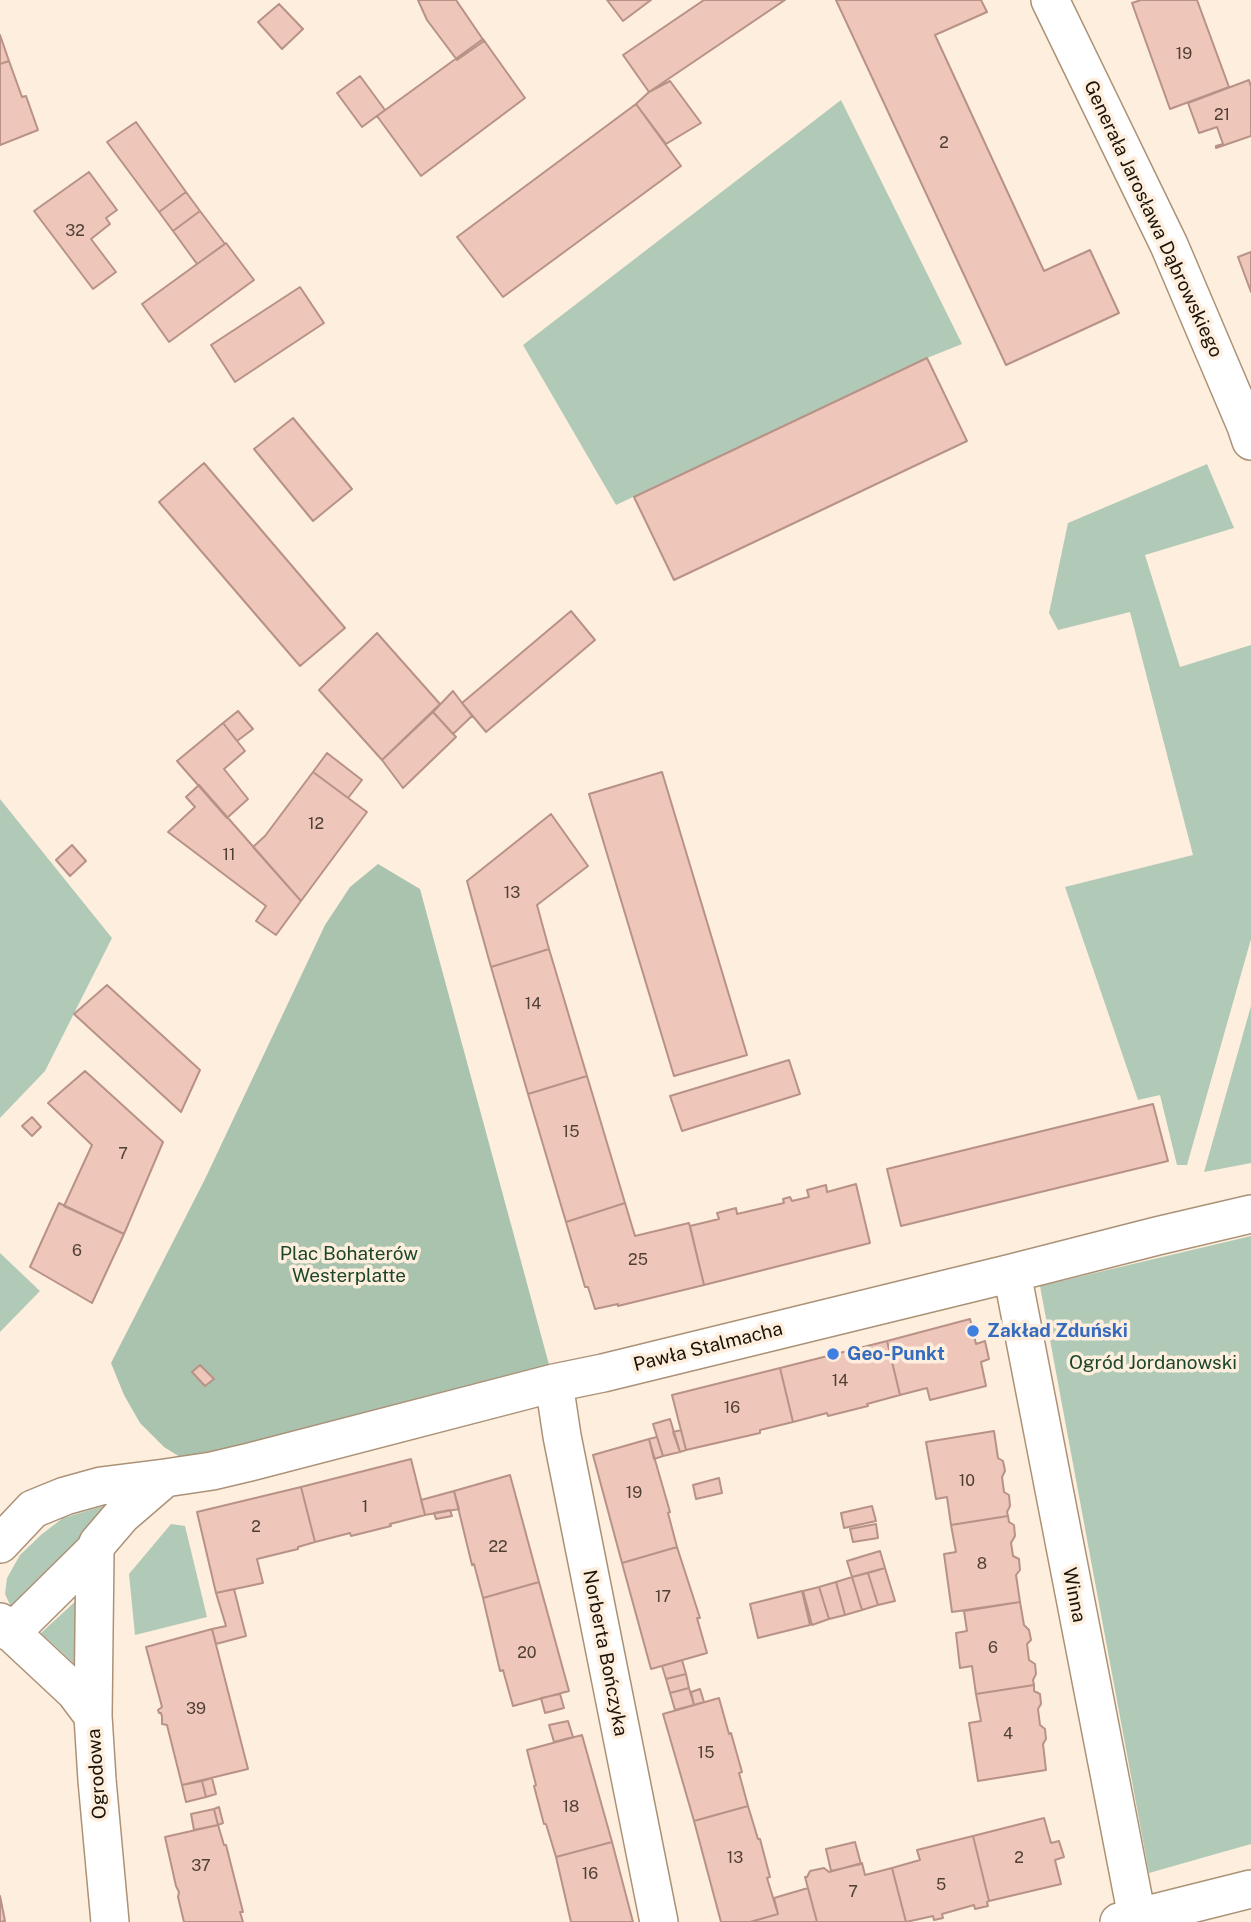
<!DOCTYPE html>
<meta charset="utf-8">
<style>
body{margin:0}
canvas{display:block;background:#feeedd}
</style>
<canvas width="1251" height="1922"></canvas>
<script>
const c = document.querySelector('canvas').getContext('2d');
c.lineJoin = 'round';
function paint(path, color) { c.fillStyle = color; c.fill(path, 'evenodd'); }
const toPath = rows => new Path2D(rows.map(r => 'M' + r).join(''));
function stroke(path, color, width, dash) { c.strokeStyle = color; c.lineWidth = width; c.lineCap = dash ? 'butt' : 'round'; c.setLineDash(dash || []); c.stroke(path); }
function write(font, color, halo, rows, align = 'center') {
  c.font = font + ' "Public Sans",sans-serif'; c.lineWidth = 7; c.setLineDash([]); c.textBaseline = 'middle'; c.strokeStyle = halo; c.fillStyle = color; for (const [text, x, y, turn = 0] of rows) {
    c.save(); c.translate(x, y); c.rotate((+turn || 0) * Math.PI / 180); c.textAlign = isNaN(turn) ? turn : align; if (halo) c.strokeText(text, 0, 0); c.fillText(text, 0, 0); c.restore();
  }
}
paint(toPath([
 [841,100,962,344,927,358,616,505,523,345],
 [1207,464,1234,528,1145,555,1180,667,1251,645,1251,939,1187,1165,1177,1165,1160,1095,1138,1100,1065,887,1193,855,1130,612,1058,630,1049,613,1068,523],
 [0,799,112,938,45,1071,0,1118],
 [1251,1006,1251,1163,1204,1172],
 [1251,1236,1251,1844,1149,1873,1040,1286],
 [0,1253,40,1291,0,1332],
 [104,1506,105,1514,17,1606,10,1605,5,1594,7,1578,20,1555,42,1534,63,1518],
 [171,1524,185,1526,207,1617,135,1635,129,1574],
 [78,1599,82,1671,41,1633]
]), '#b0cab7');
paint(toPath([
 [378,864,420,889,554,1383,185,1460,164,1447,140,1423,124,1395,111,1363,205,1179,325,925,350,887]
]), '#a9c3af');
const building = toPath([
 [418,0,456,0,484,41,457,60,427,20,418,0],
 [607,0,651,0,623,21,607,0],
 [704,0,785,0,649,92,623,55,704,0],
 [836,0,981,0,987,12,935,35,1044,271,1090,250,1119,313,1006,365,836,0],
 [1141,0,1197,0,1229,87,1170,109,1132,3,1141,0],
 [279,4,303,29,282,49,258,22,279,4],
 [0,35,9,61,0,64,0,35],
 [483,39,525,98,421,176,377,116,483,39],
 [9,61,22,97,26,96,38,130,0,145,0,64,9,61],
 [360,76,385,110,362,127,337,93,360,76],
 [1249,80,1251,87,1251,136,1216,148,1216,146,1223,144,1217,127,1199,133,1188,103,1249,80],
 [670,81,701,123,666,144,636,104,649,92,670,81],
 [636,104,681,166,503,297,457,237,636,104],
 [136,122,186,192,159,212,107,142,136,122],
 [89,172,117,210,106,218,110,224,91,239,116,272,93,289,34,211,89,172],
 [186,192,200,211,173,231,159,212,186,192],
 [200,211,225,244,197,264,173,231,200,211],
 [226,243,254,280,169,342,142,304,226,243],
 [1251,252,1251,292,1238,257,1251,252],
 [300,287,324,323,235,382,211,345,300,287],
 [927,358,967,441,674,580,634,497,927,358],
 [293,418,352,489,313,521,254,449,293,418],
 [204,463,345,628,300,666,159,502,204,463],
 [571,611,595,640,486,732,462,703,571,611],
 [377,633,440,704,382,760,319,690,377,633],
 [453,691,472,716,453,734,433,712,453,691],
 [238,711,253,729,237,741,223,723,238,711],
 [433,712,456,737,403,788,382,760,433,712],
 [223,723,245,751,224,769,248,799,227,818,177,761,223,723],
 [327,753,362,780,348,798,313,772,327,753],
 [313,772,367,812,301,901,253,847,265,836,313,772],
 [662,772,747,1055,674,1076,589,794,662,772],
 [199,785,301,901,276,935,256,921,266,906,168,832,195,807,186,797,199,785],
 [551,814,588,866,537,905,549,949,491,967,467,881,551,814],
 [72,845,86,861,70,876,56,860,72,845],
 [549,949,587,1076,528,1094,491,967,549,949],
 [107,985,200,1070,181,1112,74,1014,107,985],
 [789,1060,800,1094,682,1131,670,1096,789,1060],
 [85,1071,163,1142,124,1234,64,1206,92,1145,48,1103,85,1071],
 [587,1076,625,1203,566,1222,528,1094,587,1076],
 [1153,1104,1168,1161,901,1226,887,1169,1153,1104],
 [32,1117,41,1127,32,1136,22,1126,32,1117],
 [856,1184,870,1243,704,1285,690,1226,719,1219,717,1213,736,1208,737,1214,784,1203,783,1199,790,1197,792,1201,809,1197,807,1190,826,1185,827,1192,856,1184],
 [59,1203,124,1234,92,1303,30,1267,59,1203],
 [625,1203,635,1236,689,1223,704,1285,618,1306,618,1304,595,1309,588,1287,585,1287,566,1222,625,1203],
 [970,1319,976,1344,985,1341,989,1359,981,1362,986,1386,930,1400,927,1388,900,1395,887,1341,970,1319],
 [887,1341,900,1395,867,1404,868,1406,828,1416,827,1413,793,1422,780,1368,887,1341],
 [200,1365,214,1379,205,1386,192,1372,200,1365],
 [780,1368,793,1422,760,1430,760,1433,686,1450,672,1395,780,1368],
 [670,1419,680,1452,663,1456,653,1424,670,1419],
 [681,1430,686,1450,680,1452,673,1432,681,1430],
 [994,1431,998,1458,1003,1461,1005,1471,1002,1477,1004,1492,1009,1495,1010,1506,1007,1512,1008,1516,951,1525,947,1497,936,1499,926,1442,994,1431],
 [657,1437,663,1456,654,1459,649,1439,657,1437],
 [649,1439,670,1512,668,1513,677,1547,622,1563,593,1455,649,1439],
 [411,1459,425,1515,390,1524,391,1526,351,1536,350,1533,315,1542,301,1487,411,1459],
 [510,1475,539,1582,483,1598,474,1564,472,1565,454,1491,510,1475],
 [719,1478,722,1493,696,1499,693,1485,719,1478],
 [301,1487,315,1542,298,1547,298,1549,257,1559,263,1583,216,1593,197,1512,301,1487],
 [454,1491,459,1509,425,1515,421,1500,454,1491],
 [872,1506,876,1521,844,1528,841,1513,872,1506],
 [450,1510,452,1516,436,1519,434,1513,450,1510],
 [1008,1516,1009,1522,1014,1525,1015,1536,1011,1543,1012,1549,1013,1556,1019,1559,1020,1570,1016,1575,1020,1602,952,1612,944,1554,956,1552,951,1525,1008,1516],
 [876,1524,878,1538,853,1542,850,1529,876,1524],
 [677,1547,700,1618,697,1618,707,1653,651,1669,622,1563,677,1547],
 [880,1551,885,1568,852,1577,847,1561,880,1551],
 [885,1568,895,1601,878,1605,868,1573,885,1568],
 [868,1573,878,1605,862,1610,852,1577,868,1573],
 [852,1577,862,1610,845,1615,836,1582,852,1577],
 [539,1582,569,1691,513,1706,503,1670,500,1671,483,1598,539,1582],
 [836,1582,845,1615,829,1619,819,1587,836,1582],
 [819,1587,829,1619,812,1625,803,1591,819,1587],
 [234,1589,246,1636,216,1644,212,1629,226,1626,216,1593,234,1589],
 [802,1591,810,1625,758,1638,750,1604,802,1591],
 [1020,1602,1024,1625,1029,1630,1031,1640,1027,1644,1029,1660,1035,1664,1036,1674,1033,1680,1034,1685,976,1694,972,1666,960,1668,956,1633,967,1631,964,1611,1020,1602],
 [212,1629,248,1769,182,1785,167,1725,162,1724,162,1717,161,1713,159,1713,158,1710,162,1707,146,1647,212,1629],
 [682,1660,686,1674,666,1679,662,1666,682,1660],
 [686,1674,689,1688,670,1693,666,1679,686,1674],
 [1034,1685,1034,1691,1040,1694,1041,1704,1038,1709,1040,1725,1045,1729,1046,1739,1043,1744,1046,1770,978,1781,969,1723,981,1721,976,1694,1034,1685],
 [689,1688,694,1705,675,1710,670,1693,689,1688],
 [700,1689,704,1702,694,1705,691,1692,700,1689],
 [560,1694,564,1708,545,1713,541,1698,560,1694],
 [719,1698,729,1734,731,1733,742,1772,739,1773,748,1806,694,1821,663,1714,719,1698],
 [568,1721,573,1737,554,1742,549,1725,568,1721],
 [582,1735,612,1842,556,1857,546,1824,544,1824,534,1786,536,1785,527,1750,582,1735],
 [212,1778,216,1794,206,1797,202,1781,212,1778],
 [202,1781,206,1797,186,1802,182,1785,202,1781],
 [748,1806,758,1839,760,1839,770,1877,767,1878,778,1914,750,1922,721,1922,694,1821,748,1806],
 [219,1807,223,1823,218,1825,214,1809,219,1807],
 [214,1809,218,1825,194,1830,191,1814,214,1809],
 [1044,1818,1051,1843,1059,1841,1064,1857,1055,1860,1061,1884,989,1901,973,1836,1044,1818],
 [218,1825,224,1845,226,1845,243,1912,240,1912,243,1922,184,1922,178,1897,179,1892,176,1886,165,1837,218,1825],
 [973,1836,989,1901,987,1902,988,1906,975,1909,974,1905,942,1914,943,1918,934,1920,933,1916,906,1922,892,1868,920,1860,917,1850,973,1836],
 [612,1842,633,1922,571,1922,556,1857,612,1842],
 [855,1842,861,1864,831,1871,826,1849,855,1842],
 [862,1863,865,1875,892,1868,906,1922,817,1922,805,1877,807,1877,810,1871,824,1868,829,1872,862,1863],
 [808,1888,817,1922,750,1922,778,1914,774,1898,808,1888],
 [0,1896,5,1921,0,1922,0,1896]
]);
paint(building, '#eec6ba');
stroke(building, '#b89287', 2);
const street = toPath([
 [1050,0,1169,245,1246,426,1251,441],
 [1012,1273,1137,1917],
 [554,1383,562,1436,659,1922],
 [0,1544,33,1509,65,1496,101,1486,165,1478,212,1471,250,1462,554,1383,603,1373,1012,1273,1157,1236,1251,1214],
 [0,1622,75,1692,93,1716],
 [11,1633,95,1550],
 [110,1922,97,1780,93,1716,95,1550,98,1543,122,1515,165,1478],
 [1119,1922,1251,1889]
]);
stroke(street, '#ab9277', 40);
stroke(street, '#fff', 37);
for (const [x, y, r, color] of [
 [973,1331,7,"#3f7fe0"],
 [833,1354,7,"#3f7fe0"]
]) { const dot = new Path2D(); dot.arc(x, y, r, 0, 2 * Math.PI); c.fillStyle = color; c.fill(dot); stroke(dot, '#feeedd', 2.5); }
write('16px', '#504034', null, [
 ["19",1184,54],
 ["21",1222,115],
 ["2",944,143],
 ["32",75,231],
 ["12",316,824],
 ["11",229,855],
 ["13",512,893],
 ["14",533,1004],
 ["15",571,1132],
 ["7",123,1154],
 ["6",77,1251],
 ["25",638,1260],
 ["14",840,1381],
 ["16",732,1408],
 ["10",967,1481],
 ["19",634,1493],
 ["1",365,1507],
 ["2",256,1527],
 ["22",498,1547],
 ["8",982,1564],
 ["17",663,1597],
 ["6",993,1648],
 ["20",527,1653],
 ["39",196,1709],
 ["4",1008,1734],
 ["15",706,1753],
 ["18",571,1807],
 ["13",735,1858],
 ["2",1019,1858],
 ["37",201,1866],
 ["16",590,1874],
 ["5",941,1885],
 ["7",853,1892]
]);
write('19px', '#1c1308', '#feeedd', [
 ["Generała Jarosława Dąbrowskiego",1153,219,65],
 ["Pawła Stalmacha",708,1347,-14],
 ["Winna",1074,1595,79],
 ["Norberta Bończyka",605,1653,79],
 ["Ogrodowa",97,1774,-94]
]);
write('19px', '#1a462a', '#feeedd', [
 ["Plac Bohaterów",349,1254],
 ["Westerplatte",349,1276],
 ["Ogród Jordanowski",1153,1363]
]);
write('bold 19px', '#366cbe', '#feeedd', [
 ["Zakład Zduński",987,1331],
 ["Geo-Punkt",847,1354]
], 'left');
</script>
